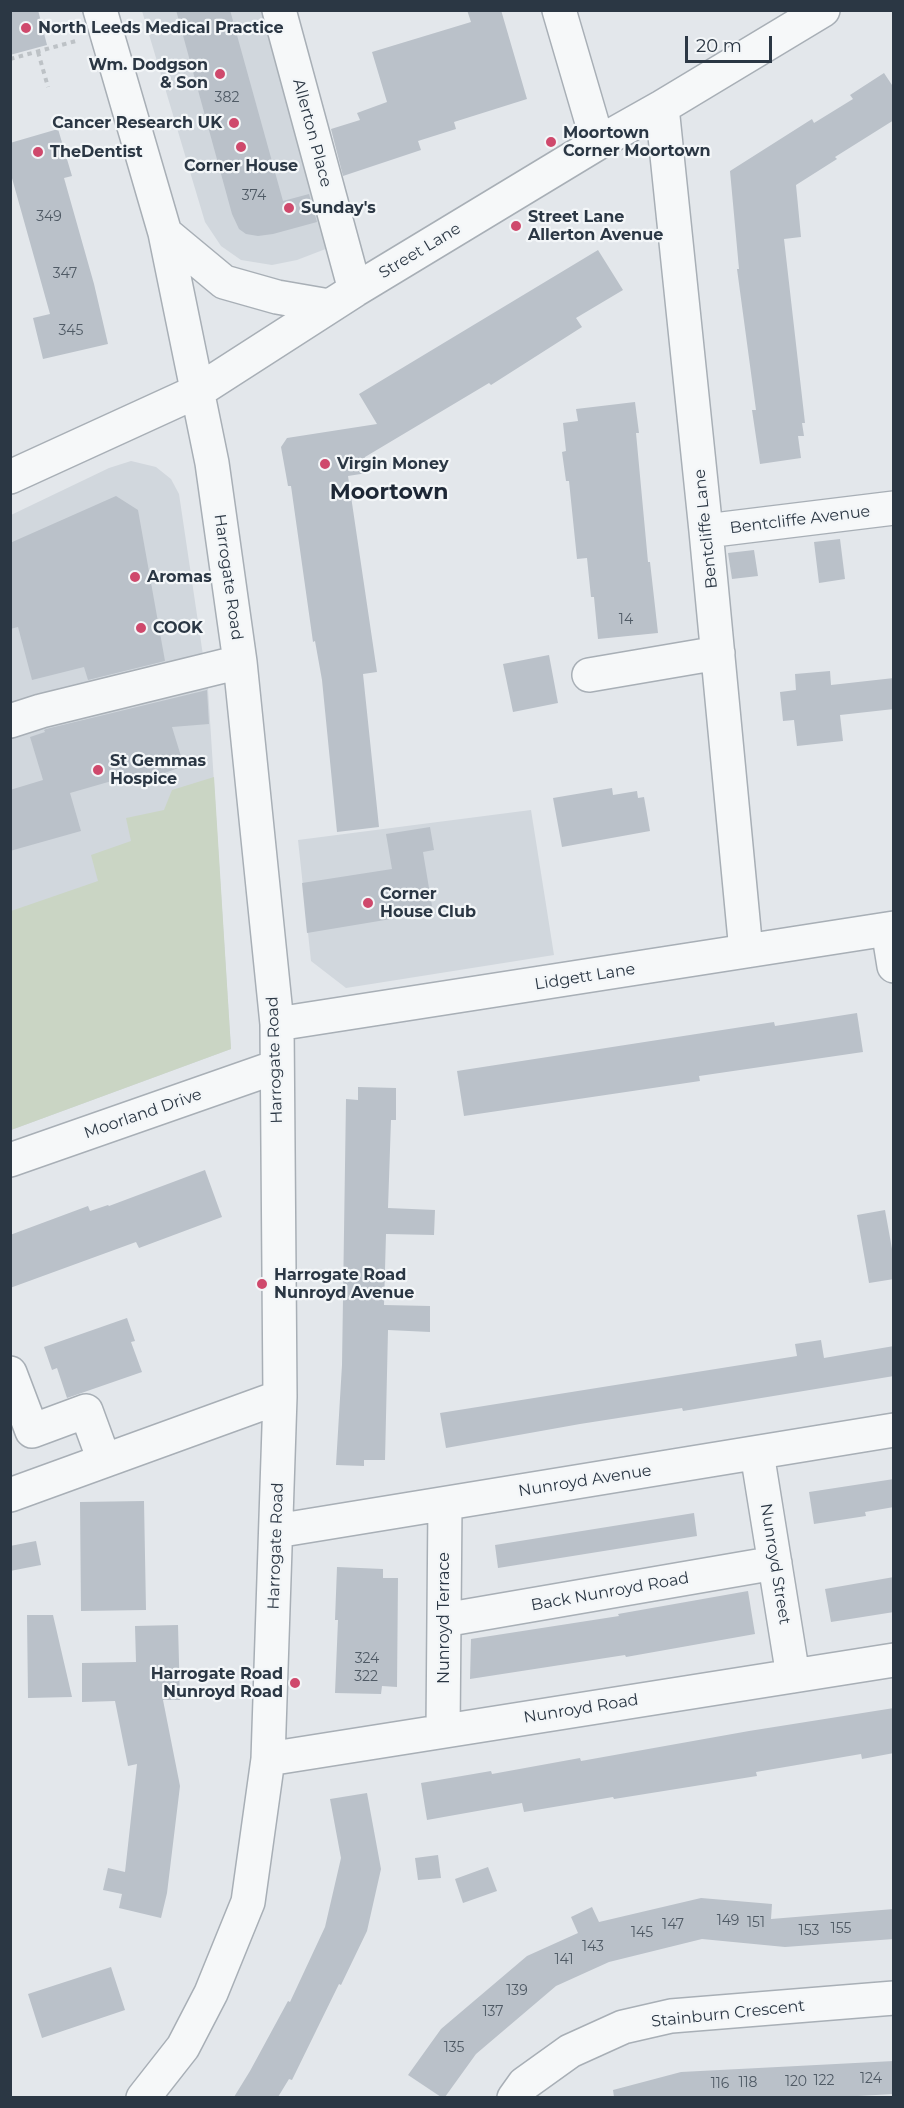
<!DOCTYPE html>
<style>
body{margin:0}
#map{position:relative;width:904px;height:2108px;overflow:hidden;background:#e3e7eb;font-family:Montserrat,sans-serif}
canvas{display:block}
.frame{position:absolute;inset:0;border:12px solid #2b3744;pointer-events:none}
.scale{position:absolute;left:685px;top:36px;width:87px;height:27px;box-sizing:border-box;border:3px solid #2b3744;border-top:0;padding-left:8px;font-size:18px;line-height:21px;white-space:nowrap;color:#2b3744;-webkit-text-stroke:4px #f3f6f8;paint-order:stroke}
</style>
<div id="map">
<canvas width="904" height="2108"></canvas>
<div class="frame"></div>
<div class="scale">20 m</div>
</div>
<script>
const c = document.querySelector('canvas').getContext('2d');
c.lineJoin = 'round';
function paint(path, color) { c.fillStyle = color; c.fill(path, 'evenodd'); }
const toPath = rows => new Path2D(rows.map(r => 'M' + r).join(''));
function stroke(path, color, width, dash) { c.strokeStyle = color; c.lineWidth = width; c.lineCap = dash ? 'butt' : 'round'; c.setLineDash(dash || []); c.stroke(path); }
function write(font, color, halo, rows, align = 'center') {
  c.font = font + ' Montserrat,sans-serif'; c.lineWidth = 4.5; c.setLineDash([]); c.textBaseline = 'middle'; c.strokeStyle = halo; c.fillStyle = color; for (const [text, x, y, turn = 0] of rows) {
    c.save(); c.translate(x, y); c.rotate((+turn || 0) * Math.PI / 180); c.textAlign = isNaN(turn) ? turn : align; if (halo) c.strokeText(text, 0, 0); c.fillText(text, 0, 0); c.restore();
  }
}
paint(toPath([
 [142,11,284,11,349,240,297,260,272,265,241,260,221,246,205,222],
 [131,461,156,467,171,479,179,494,208,689,231,1049,11,1130,11,515,109,468],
 [531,810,554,955,346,988,311,961,298,840]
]), '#d1d7dd');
paint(toPath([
 [214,777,231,1049,11,1130,11,911,98,881,91,855,131,841,126,818,164,810,172,790]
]), '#cad5c4');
paint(toPath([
 [10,10,38,10,47,45,10,55],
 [176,10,230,10,283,201,309,194,317,222,273,234,258,236,246,234,239,229,232,214],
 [467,10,501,10,527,99,454,122,456,129,418,141,421,150,343,176,331,129,360,120,357,113,387,102,372,52,471,22],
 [884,73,894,88,894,120,835,157,837,159,796,185,801,237,784,239,805,423,802,423,804,436,798,436,801,458,760,464,752,410,756,410,737,269,739,269,730,171,812,119,814,123,853,99,850,95],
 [58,129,72,176,64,178,94,284,108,344,43,359,33,318,50,314,10,171,10,143],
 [598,250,623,290,576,318,582,327,491,385,489,383,365,457,367,473,348,476,377,672,363,674,379,827,337,832,322,680,315,641,313,642,291,486,288,486,281,447,287,438,377,424,359,394],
 [635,402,639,433,636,433,648,562,650,562,658,633,598,639,594,597,591,597,587,558,577,559,569,481,566,481,562,452,566,451,563,423,578,421,576,409],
 [116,496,138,510,165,661,88,680,84,667,32,680,18,627,10,629,10,543],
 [840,539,845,579,819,583,814,542],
 [754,550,758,576,732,579,728,553],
 [549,655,558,703,513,712,503,664],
 [830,671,831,685,894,678,894,709,840,715,843,741,797,746,794,720,783,721,780,692,796,690,795,674],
 [207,690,209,724,172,727,184,766,131,785,129,776,70,793,81,831,10,851,10,790,43,780,30,737,45,732,44,730,46,729],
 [612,788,613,795,637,791,638,798,644,797,650,831,562,847,553,798],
 [430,827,434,850,423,852,433,912,307,933,302,883,392,869,386,834],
 [857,1013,863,1052,699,1076,700,1081,464,1116,457,1071,774,1022,775,1026],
 [358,1087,396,1088,396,1120,391,1120,388,1208,435,1210,434,1235,386,1234,384,1305,430,1306,430,1332,388,1330,385,1460,364,1460,364,1466,336,1465,342,1365,346,1099,358,1100],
 [205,1170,222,1217,139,1248,136,1242,10,1288,10,1235,88,1206,90,1211,108,1205,109,1206],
 [885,1210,894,1260,894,1279,869,1283,857,1215],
 [127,1318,135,1341,131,1342,142,1372,67,1398,57,1368,52,1370,44,1347],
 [821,1340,824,1358,894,1346,894,1376,683,1411,682,1408,580,1424,446,1448,440,1413,797,1356,795,1344],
 [894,1479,894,1507,865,1512,866,1516,814,1524,809,1492],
 [144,1501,146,1610,81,1611,80,1502],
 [694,1513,697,1536,498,1568,495,1545],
 [36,1541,41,1565,10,1571,10,1546],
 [337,1567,383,1569,383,1578,398,1578,397,1687,382,1686,381,1694,335,1693,338,1620,335,1620],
 [894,1577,894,1612,831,1622,825,1589],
 [748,1591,755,1634,626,1657,625,1655,470,1679,471,1639,619,1616,618,1614],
 [27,1615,53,1615,72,1697,28,1698],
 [178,1625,180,1700,163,1700,180,1786,167,1893,161,1918,119,1908,122,1894,103,1890,108,1868,125,1872,137,1764,128,1766,115,1701,82,1702,82,1663,136,1662,135,1626],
 [894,1708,894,1753,862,1759,861,1754,756,1772,757,1776,614,1799,613,1797,524,1812,522,1803,427,1820,421,1783,491,1771,492,1774,580,1758,581,1761,749,1731],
 [367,1793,381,1869,367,1931,341,1985,339,1984,292,2080,289,2079,278,2097,234,2097,250,2071,288,2001,290,2002,325,1927,341,1858,330,1799],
 [438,1855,441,1878,418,1880,415,1858],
 [488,1867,497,1891,463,1903,455,1879],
 [701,1898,772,1904,771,1919,894,1909,894,1939,785,1947,702,1939,609,1962,556,1986,476,2054,445,2097,441,2097,408,2075,441,2029,527,1956,578,1933,571,1917,592,1907,599,1922],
 [111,1967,125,2010,42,2038,28,1994],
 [894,2061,894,2094,840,2097,614,2097,613,2090,681,2072]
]), '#bac1c9');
const minor = toPath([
 [100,10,165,233,212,463,240,662,277,1024,280,1397,268,1759,248,1902,211,1993,183,2047,143,2098],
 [279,10,355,290],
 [559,10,598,143],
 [662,107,706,531,746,951],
 [165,233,224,282,277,297,329,306],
 [10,477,198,391,355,290,598,143,662,107,823,10],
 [706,531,894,508],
 [589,675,718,653],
 [10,721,41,711,240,662],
 [888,929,894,966],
 [277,1024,894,928],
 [10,1160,276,1067],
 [10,1373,32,1431,86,1411,104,1460],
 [757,1453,793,1676],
 [10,1495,280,1397],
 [276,1531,894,1430],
 [444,1620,775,1563],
 [443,1731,445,1504],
 [268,1759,894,1660],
 [514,2098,524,2084,570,2051,623,2027,671,2016,894,1998]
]);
stroke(minor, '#a8afb6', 36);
stroke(toPath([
 [38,52,48,87],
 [10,59,76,41]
]), '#bdc2c6', 4, [4.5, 4.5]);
stroke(minor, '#f6f8f9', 33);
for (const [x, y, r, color] of [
 [26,28,6,"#cf496c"],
 [220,74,6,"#cf496c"],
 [234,123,6,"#cf496c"],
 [551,142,6,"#cf496c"],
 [241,147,6,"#cf496c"],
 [38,152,6,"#cf496c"],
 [289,208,6,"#cf496c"],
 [516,226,6,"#cf496c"],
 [325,464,6,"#cf496c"],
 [135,577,6,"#cf496c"],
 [141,628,6,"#cf496c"],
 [98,770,6,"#cf496c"],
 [368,903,6,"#cf496c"],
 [262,1284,6,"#cf496c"],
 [295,1683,6,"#cf496c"]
]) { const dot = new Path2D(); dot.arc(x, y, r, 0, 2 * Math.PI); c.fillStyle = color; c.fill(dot); stroke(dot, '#f3f6f8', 2); }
write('14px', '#4f5a65', null, [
 ["382",227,98],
 ["374",254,196],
 ["349",49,217],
 ["347",65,274],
 ["345",71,331],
 ["14",626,620],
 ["324",367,1659],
 ["322",366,1677],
 ["149",728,1921],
 ["151",756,1923],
 ["147",673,1925],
 ["155",841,1929],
 ["153",809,1931],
 ["145",642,1933],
 ["143",593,1947],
 ["141",564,1960],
 ["139",517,1991],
 ["137",493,2012],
 ["135",454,2048],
 ["124",871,2079],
 ["122",824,2081],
 ["120",796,2082],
 ["118",748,2083],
 ["116",720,2084]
]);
write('bold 16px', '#2b3744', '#f3f6f8', [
 ["North Leeds Medical Practice",38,28],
 ["Wm. Dodgson",208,65,"right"],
 ["& Son",208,83,"right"],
 ["Cancer Research UK",222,123,"right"],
 ["Moortown",563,133],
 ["Corner Moortown",563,151],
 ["TheDentist",50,152],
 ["Corner House",241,166,"center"],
 ["Sunday's",301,208],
 ["Street Lane",528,217],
 ["Allerton Avenue",528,235],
 ["Virgin Money",337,464],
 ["Aromas",147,577],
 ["COOK",153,628],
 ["St Gemmas",110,761],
 ["Hospice",110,779],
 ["Corner",380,894],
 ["House Club",380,912],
 ["Harrogate Road",274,1275],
 ["Nunroyd Avenue",274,1293],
 ["Harrogate Road",283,1674,"right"],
 ["Nunroyd Road",283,1692,"right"]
], 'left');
write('16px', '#2b3744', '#f3f6f8', [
 ["Allerton Place",312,133,75],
 ["Street Lane",420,251,-31],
 ["Bentcliffe Avenue",800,520,-7],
 ["Bentcliffe Lane",706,529,-96],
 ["Harrogate Road",228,577,82],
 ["Lidgett Lane",585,977,-9],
 ["Harrogate Road",275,1060,-92],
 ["Moorland Drive",143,1114,-19],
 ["Nunroyd Avenue",585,1481,-9],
 ["Harrogate Road",276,1546,-88],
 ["Nunroyd Street",775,1564,81],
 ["Back Nunroyd Road",610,1592,-10],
 ["Nunroyd Terrace",444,1618,-90],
 ["Nunroyd Road",581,1709,-9],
 ["Stainburn Crescent",728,2014,-6]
]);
write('bold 22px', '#1d2735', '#f3f6f8', [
 ["Moortown",389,493]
]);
</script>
